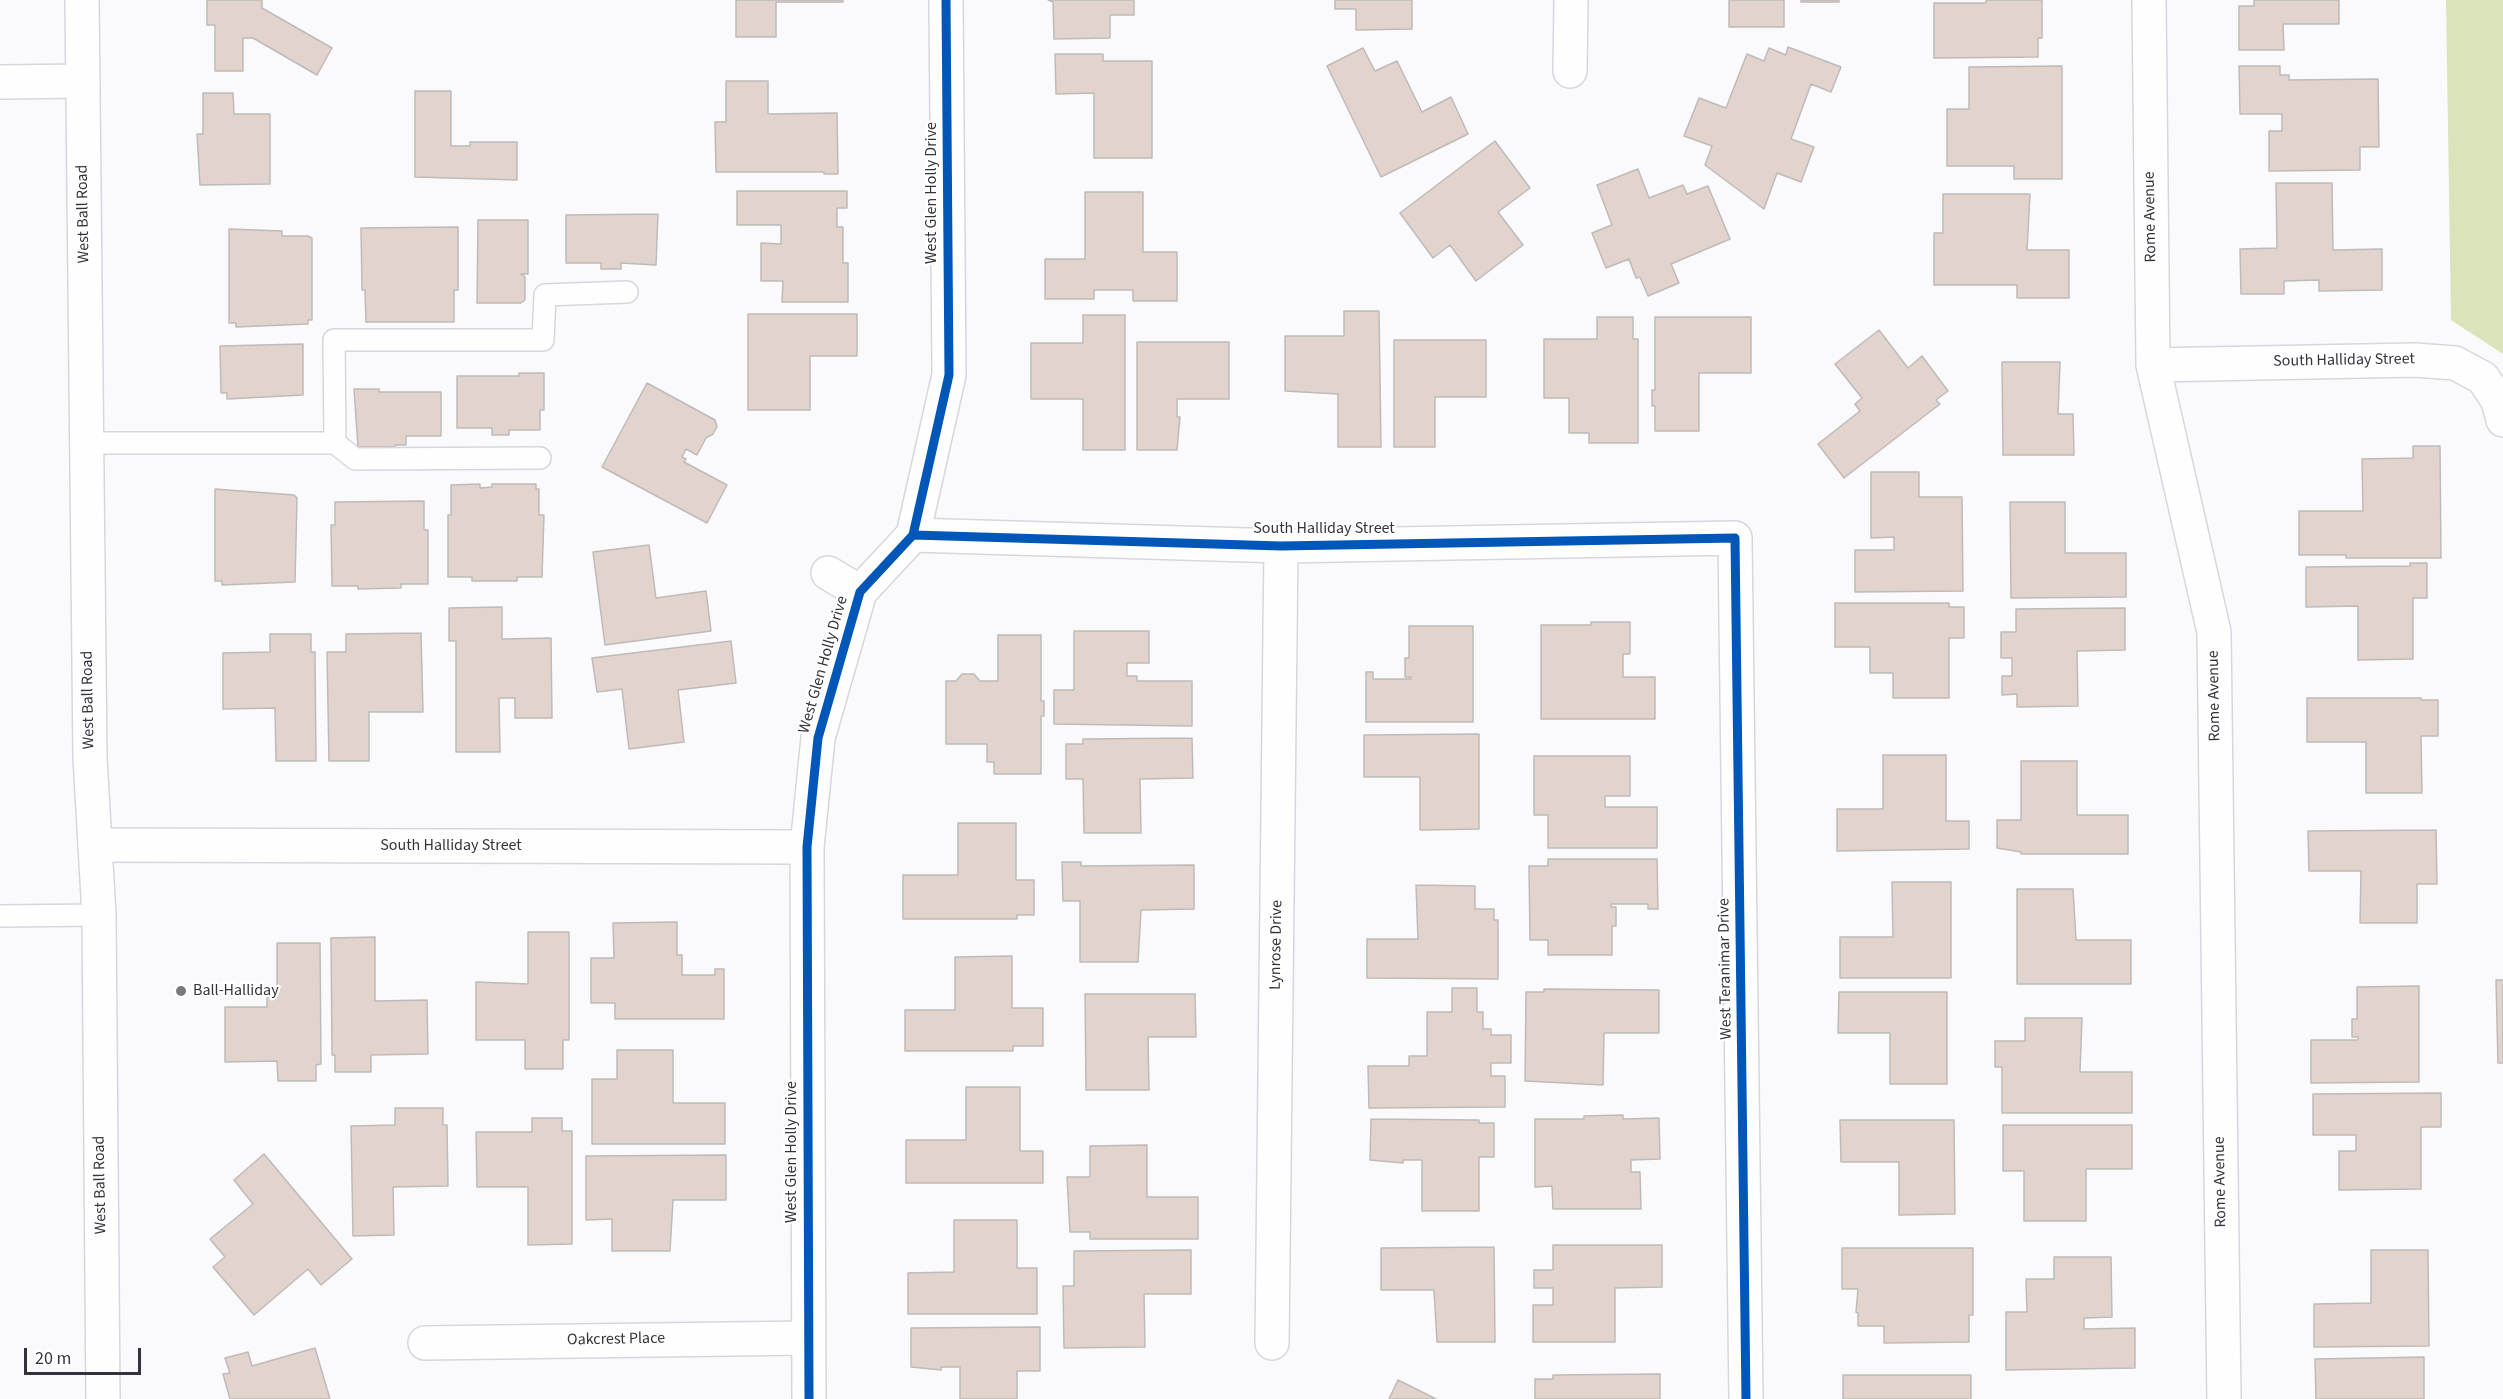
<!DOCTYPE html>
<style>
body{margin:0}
#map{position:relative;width:2503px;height:1399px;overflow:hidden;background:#fafafd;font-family:"Source Sans 3",sans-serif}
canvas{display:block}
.scale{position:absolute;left:24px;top:1348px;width:117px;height:27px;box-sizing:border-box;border:3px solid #34333d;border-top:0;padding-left:8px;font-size:18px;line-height:21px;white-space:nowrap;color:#34333d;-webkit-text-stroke:4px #fff;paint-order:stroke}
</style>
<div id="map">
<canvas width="2503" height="1399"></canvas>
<div class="scale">20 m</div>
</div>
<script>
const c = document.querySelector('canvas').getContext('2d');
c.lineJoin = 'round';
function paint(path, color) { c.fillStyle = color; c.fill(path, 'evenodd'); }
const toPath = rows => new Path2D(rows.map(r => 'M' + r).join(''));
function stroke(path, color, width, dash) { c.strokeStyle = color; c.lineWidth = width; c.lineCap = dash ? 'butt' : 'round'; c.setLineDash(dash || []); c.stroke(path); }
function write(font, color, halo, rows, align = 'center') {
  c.font = font + ' "Source Sans 3",sans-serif'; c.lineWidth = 4.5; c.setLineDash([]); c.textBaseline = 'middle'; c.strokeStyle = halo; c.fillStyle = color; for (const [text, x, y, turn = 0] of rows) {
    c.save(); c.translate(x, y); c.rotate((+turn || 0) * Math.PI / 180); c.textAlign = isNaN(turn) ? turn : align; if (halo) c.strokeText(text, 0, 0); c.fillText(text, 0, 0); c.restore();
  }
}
paint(toPath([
 [2446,0,2503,0,2503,354,2451,320]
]), '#dae3b9');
const building = toPath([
 [207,0,262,0,262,8,332,48,317,75,253,38,243,38,243,71,215,71,215,25,207,25,207,0],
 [736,0,843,0,843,2,776,2,776,37,736,37,736,0],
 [1048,0,1134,0,1134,15,1110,15,1110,38,1054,39,1053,2,1048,0],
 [1335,0,1412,0,1412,29,1356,30,1356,9,1335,9,1335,0],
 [1729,0,1784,0,1784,27,1729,27,1729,0],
 [1801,0,1839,0,1839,2,1801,2,1801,0],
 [1986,0,2042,0,2042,38,2038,38,2038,57,1934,58,1934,3,1986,3,1986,0],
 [2254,0,2339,0,2339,24,2283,24,2284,50,2239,50,2239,6,2254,6,2254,0],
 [1788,47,1841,67,1831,92,1811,84,1791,139,1814,147,1801,182,1777,173,1764,209,1705,165,1712,146,1684,136,1699,98,1726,108,1747,54,1764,61,1769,48,1786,55,1788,47],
 [1363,48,1375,71,1397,61,1422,112,1451,97,1468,134,1381,177,1327,66,1363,48],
 [1055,54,1103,54,1103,61,1152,61,1152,158,1094,158,1094,93,1056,94,1055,54],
 [2062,66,2062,179,2014,179,2014,166,1947,166,1947,109,1969,109,1969,67,2062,66],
 [2239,66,2280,66,2280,75,2289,75,2289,80,2378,79,2379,147,2360,147,2360,170,2269,171,2269,131,2282,131,2282,114,2240,114,2239,66],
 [726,81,768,81,768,114,837,113,838,174,824,174,824,172,716,172,715,122,726,122,726,81],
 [415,91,451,91,451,146,470,146,470,142,517,142,517,180,415,177,415,91],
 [203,93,233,93,234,114,270,114,270,184,200,185,197,134,203,134,203,93],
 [1495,141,1530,188,1498,212,1523,245,1476,281,1450,245,1433,258,1400,213,1495,141],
 [1638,169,1649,198,1683,185,1687,194,1708,186,1730,239,1671,264,1679,283,1648,296,1640,277,1636,278,1629,259,1606,268,1592,233,1612,225,1597,185,1638,169],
 [2276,183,2332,183,2333,250,2382,249,2382,290,2319,291,2319,280,2284,281,2284,294,2241,294,2240,249,2277,248,2276,183],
 [737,191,847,191,847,208,837,208,837,227,843,227,843,263,848,263,848,302,782,302,783,281,761,281,761,243,781,244,781,225,737,225,737,191],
 [1085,192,1143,192,1143,252,1177,252,1177,301,1133,301,1133,290,1094,290,1094,299,1045,299,1045,259,1085,259,1085,192],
 [1943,194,2030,194,2027,250,2069,250,2069,298,2017,298,2017,285,1934,285,1934,233,1943,233,1943,194],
 [658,214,656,265,621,263,621,269,601,269,601,263,566,263,566,215,658,214],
 [478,220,528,220,528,274,521,274,525,277,525,300,521,303,477,303,478,220],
 [458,227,458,290,454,290,454,322,366,322,365,290,362,290,361,228,458,227],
 [229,229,282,231,282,236,308,236,312,238,312,320,308,320,308,324,236,327,236,323,229,323,229,229],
 [1344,311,1379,311,1381,447,1338,447,1338,394,1285,391,1285,336,1344,336,1344,311],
 [748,314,857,314,857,356,810,356,810,410,748,410,748,314],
 [1083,315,1125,315,1125,450,1083,450,1083,399,1031,399,1031,343,1083,343,1083,315],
 [1597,317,1633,317,1633,339,1638,339,1638,443,1589,443,1589,433,1569,433,1569,398,1544,398,1544,339,1597,339,1597,317],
 [1655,317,1751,317,1751,373,1699,373,1699,431,1655,431,1655,406,1652,406,1652,390,1655,390,1655,317],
 [1879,330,1908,368,1922,356,1948,391,1936,400,1940,404,1844,478,1818,444,1860,411,1855,404,1862,398,1835,364,1879,330],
 [1394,340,1486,340,1486,397,1435,397,1435,447,1394,447,1394,340],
 [1137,342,1229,342,1229,399,1177,399,1177,417,1180,417,1177,450,1137,450,1137,342],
 [303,344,303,395,227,399,227,393,221,393,220,346,303,344],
 [2002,362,2060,362,2058,414,2073,414,2074,455,2003,455,2002,362],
 [519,373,544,373,544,410,540,410,540,430,509,430,509,435,492,435,492,428,457,428,457,376,519,376,519,373],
 [647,383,715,420,717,427,713,434,706,438,697,455,686,449,682,457,686,459,684,462,727,485,707,523,602,467,647,383],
 [354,389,379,389,379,392,441,392,441,436,406,436,406,445,395,445,395,447,358,447,354,389],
 [2413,446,2440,446,2441,558,2346,558,2346,555,2299,555,2299,511,2363,511,2362,459,2413,458,2413,446],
 [1871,472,1919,472,1919,497,1962,497,1963,591,1855,592,1855,550,1894,550,1894,537,1871,538,1871,472],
 [480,484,480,488,492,487,492,484,536,484,536,489,539,489,539,515,544,515,542,577,517,577,517,581,472,581,472,577,448,577,448,515,451,515,451,485,480,484],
 [215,489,294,495,297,498,295,582,222,585,222,581,215,581,215,489],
 [424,501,424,530,428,530,428,584,401,584,401,588,358,589,358,586,332,586,331,525,335,525,335,502,424,501],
 [2010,502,2065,502,2065,553,2126,553,2126,597,2011,598,2010,502],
 [649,545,656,598,706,591,711,631,605,645,593,552,649,545],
 [2410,563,2427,563,2427,598,2413,598,2413,659,2358,660,2358,606,2306,607,2306,567,2410,566,2410,563],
 [1835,603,1949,603,1949,607,1964,607,1964,638,1949,638,1949,698,1893,698,1893,673,1870,673,1870,647,1835,647,1835,603],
 [502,607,502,639,551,638,552,718,515,718,515,698,499,698,500,752,456,752,456,641,449,641,449,608,502,607],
 [2125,608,2125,650,2077,651,2078,706,2017,707,2017,694,2002,695,2002,676,2012,676,2012,658,2001,658,2001,632,2016,632,2016,609,2125,608],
 [1591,622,1630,622,1630,654,1623,654,1623,677,1655,677,1655,719,1541,719,1541,625,1591,625,1591,622],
 [1409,626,1473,626,1473,722,1366,722,1366,672,1373,672,1373,679,1411,679,1411,677,1405,677,1405,658,1409,658,1409,626],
 [1074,631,1149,631,1149,663,1127,663,1127,676,1137,676,1137,681,1192,681,1192,726,1054,724,1054,690,1074,690,1074,631],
 [421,633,423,712,369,712,369,761,329,761,327,652,346,652,346,634,421,633],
 [270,634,311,634,311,652,315,652,316,761,276,761,275,708,223,709,223,653,270,652,270,634],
 [998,635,1041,635,1041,701,1044,701,1044,716,1041,716,1041,774,994,774,994,762,987,762,987,744,946,744,946,681,956,681,962,674,974,674,980,681,998,681,998,635],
 [731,641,736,683,678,690,684,742,629,749,622,689,597,692,592,658,731,641],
 [2307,698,2421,698,2421,700,2438,700,2438,736,2421,736,2422,793,2366,793,2366,742,2307,742,2307,698],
 [1479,734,1479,829,1420,830,1420,777,1364,777,1364,735,1479,734],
 [1192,738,1193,778,1140,779,1141,833,1084,833,1083,779,1066,779,1066,744,1083,744,1083,739,1192,738],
 [1883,755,1946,755,1946,821,1969,821,1969,849,1837,851,1837,809,1883,809,1883,755],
 [1534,756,1630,756,1630,796,1605,796,1605,807,1657,807,1657,848,1548,848,1548,815,1534,815,1534,756],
 [2021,761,2077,761,2077,815,2128,815,2128,854,2021,854,2021,852,1997,848,1997,820,2021,820,2021,761],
 [958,823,1016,823,1016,880,1034,880,1034,915,1017,915,1017,919,903,919,903,875,958,875,958,823],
 [2436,830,2437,884,2417,884,2417,923,2360,923,2361,871,2309,871,2308,831,2436,830],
 [1548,859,1657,859,1658,909,1648,909,1648,904,1611,904,1611,907,1616,907,1616,926,1612,926,1612,955,1548,955,1548,940,1530,940,1529,866,1548,866,1548,859],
 [1062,862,1081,862,1081,866,1194,865,1194,909,1141,910,1138,962,1080,962,1080,901,1063,901,1062,862],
 [1892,882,1951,882,1951,978,1840,978,1840,937,1893,937,1892,882],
 [1416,885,1475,886,1475,909,1494,909,1494,920,1498,920,1498,979,1367,978,1367,939,1418,939,1416,885],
 [2017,889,2073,889,2076,940,2131,940,2131,984,2017,984,2017,889],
 [677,922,677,955,682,955,682,975,715,975,715,969,724,969,724,1019,615,1019,615,1003,591,1003,591,958,614,958,613,923,677,922],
 [528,932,569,932,569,1040,563,1040,563,1069,525,1069,525,1040,476,1040,476,982,528,984,528,932],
 [375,937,375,1001,427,1000,428,1054,371,1055,371,1072,335,1072,335,1055,332,1055,331,938,375,937],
 [277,943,320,943,321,1064,316,1065,316,1081,278,1081,277,1061,225,1062,225,1007,267,1007,267,997,277,997,277,943],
 [1012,956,1012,1008,1043,1008,1043,1046,1013,1046,1013,1051,905,1051,905,1010,955,1010,955,957,1012,956],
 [2496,980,2503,980,2503,1063,2498,1063,2496,980],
 [2419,986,2419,1082,2311,1083,2311,1040,2358,1040,2358,1037,2352,1037,2352,1019,2357,1019,2357,987,2419,986],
 [1452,988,1477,988,1477,1012,1483,1012,1483,1029,1491,1029,1491,1035,1511,1035,1511,1063,1491,1063,1491,1076,1505,1076,1505,1107,1369,1108,1368,1066,1409,1066,1409,1056,1427,1056,1427,1012,1452,1012,1452,988],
 [1544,989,1659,990,1659,1033,1604,1033,1603,1085,1525,1081,1526,992,1544,992,1544,989],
 [1839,992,1947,992,1947,1084,1890,1084,1890,1033,1838,1033,1839,992],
 [1085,994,1195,994,1196,1037,1148,1037,1149,1090,1086,1090,1085,994],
 [2025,1018,2082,1018,2080,1072,2132,1072,2132,1113,2002,1113,2002,1067,1995,1067,1995,1041,2025,1041,2025,1018],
 [617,1050,673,1050,673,1103,725,1103,725,1144,592,1144,592,1079,617,1079,617,1050],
 [966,1087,1020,1087,1020,1151,1043,1151,1043,1183,906,1183,906,1140,966,1140,966,1087],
 [2441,1093,2441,1127,2421,1127,2421,1189,2339,1190,2339,1151,2356,1151,2356,1135,2313,1135,2313,1094,2441,1093],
 [395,1108,443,1108,443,1125,447,1125,448,1186,393,1187,394,1235,353,1236,351,1126,395,1125,395,1108],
 [1623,1115,1623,1119,1659,1118,1660,1159,1631,1160,1631,1172,1640,1172,1641,1209,1553,1209,1552,1186,1535,1187,1535,1119,1584,1119,1584,1116,1623,1115],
 [532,1118,562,1118,562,1131,572,1131,572,1244,528,1245,528,1187,477,1187,476,1132,532,1132,532,1118],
 [1371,1119,1479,1120,1479,1123,1494,1123,1494,1157,1479,1157,1479,1211,1422,1211,1422,1160,1403,1160,1403,1163,1370,1160,1371,1119],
 [1840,1120,1954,1120,1955,1214,1899,1215,1899,1162,1841,1162,1840,1120],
 [2003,1125,2132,1125,2132,1169,2086,1169,2086,1221,2024,1221,2024,1171,2003,1171,2003,1125],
 [1147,1145,1147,1197,1198,1197,1198,1239,1090,1239,1090,1232,1070,1232,1067,1177,1090,1177,1090,1146,1147,1145],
 [264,1154,352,1259,321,1285,308,1269,254,1315,213,1267,225,1257,210,1239,253,1204,234,1180,264,1154],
 [726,1155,726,1200,673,1200,670,1251,612,1251,612,1219,586,1220,586,1156,726,1155],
 [954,1220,1017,1220,1017,1268,1037,1268,1037,1314,908,1314,908,1273,954,1272,954,1220],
 [1553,1245,1662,1245,1662,1287,1615,1288,1615,1342,1533,1342,1533,1305,1553,1305,1553,1288,1534,1288,1534,1270,1553,1270,1553,1245],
 [1494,1247,1495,1342,1437,1342,1434,1290,1381,1290,1381,1248,1494,1247],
 [1842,1248,1973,1248,1973,1315,1969,1315,1969,1342,1884,1343,1884,1326,1858,1326,1858,1313,1856,1312,1858,1289,1842,1289,1842,1248],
 [1191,1250,1191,1294,1144,1294,1145,1347,1064,1348,1063,1286,1074,1286,1074,1251,1191,1250],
 [2371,1250,2428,1250,2429,1346,2314,1347,2314,1304,2371,1303,2371,1250],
 [2054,1257,2111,1257,2112,1317,2084,1318,2084,1329,2135,1328,2135,1368,2006,1370,2006,1312,2027,1312,2026,1279,2054,1279,2054,1257],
 [1040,1327,1040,1371,1017,1371,1017,1399,960,1399,960,1367,941,1367,941,1370,911,1367,911,1328,1040,1327],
 [315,1348,330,1399,230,1399,223,1374,230,1373,225,1358,248,1352,252,1366,315,1348],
 [2424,1357,2424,1399,2316,1399,2315,1359,2424,1357],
 [1660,1374,1660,1399,1535,1399,1535,1379,1553,1379,1553,1375,1660,1374],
 [1843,1375,1971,1375,1971,1399,1843,1399,1843,1375],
 [1398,1380,1436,1399,1389,1399,1398,1380]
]);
paint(building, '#e2d4cd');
stroke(building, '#bfbab9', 1.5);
const lane = toPath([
 [86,443,335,443,334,340,543,340,545,295,627,292],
 [335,443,355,459,540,458],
 [0,916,99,915]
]);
const street = toPath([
 [2149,0,2153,365,2214,632,2224,1399],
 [1570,71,1571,0],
 [0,82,83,81],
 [2153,365,2415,360,2455,363,2483,378,2498,401,2503,420],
 [913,535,1281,546,1735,538,1746,1399],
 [828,573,860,592],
 [95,845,807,847],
 [425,1343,807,1338],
 [1272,1343,1281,546],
 [809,1399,807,847,818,738,860,592,913,535,949,375,946,0]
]);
const primary = toPath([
 [82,0,90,758,99,915,103,1399]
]);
stroke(lane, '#d7d6dd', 24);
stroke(street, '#d7d6dd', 36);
stroke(primary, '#d7d6dd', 36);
stroke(lane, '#fefeff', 21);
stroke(street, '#fefeff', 33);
stroke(primary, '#fefeff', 33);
stroke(toPath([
 [913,535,1281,546,1735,538,1746,1399],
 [809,1399,807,847,818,738,860,592,913,535,949,375,946,0]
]), '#0057b8', 9);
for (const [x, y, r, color] of [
 [181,991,6,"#797980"]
]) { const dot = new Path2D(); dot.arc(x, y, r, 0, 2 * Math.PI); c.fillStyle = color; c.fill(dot); stroke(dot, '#fff', 2); }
write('16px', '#34333d', '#fff', [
 ["West Glen Holly Drive",932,193,-90],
 ["West Ball Road",84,214,-91],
 ["Rome Avenue",2151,217,-91],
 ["South Halliday Street",2344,361,-1],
 ["South Halliday Street",1324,529],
 ["West Glen Holly Drive",824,665,-74],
 ["Rome Avenue",2215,696,-91],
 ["West Ball Road",89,700,-91],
 ["South Halliday Street",451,846],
 ["Lynrose Drive",1277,945,-89],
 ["West Teranimar Drive",1726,969,-91],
 ["West Glen Holly Drive",792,1152,-90],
 ["Rome Avenue",2221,1182,-91],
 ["West Ball Road",101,1185,-91],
 ["Oakcrest Place",616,1340,-1]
]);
write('16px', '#34333d', '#fff', [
 ["Ball-Halliday",193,991]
], 'left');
</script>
